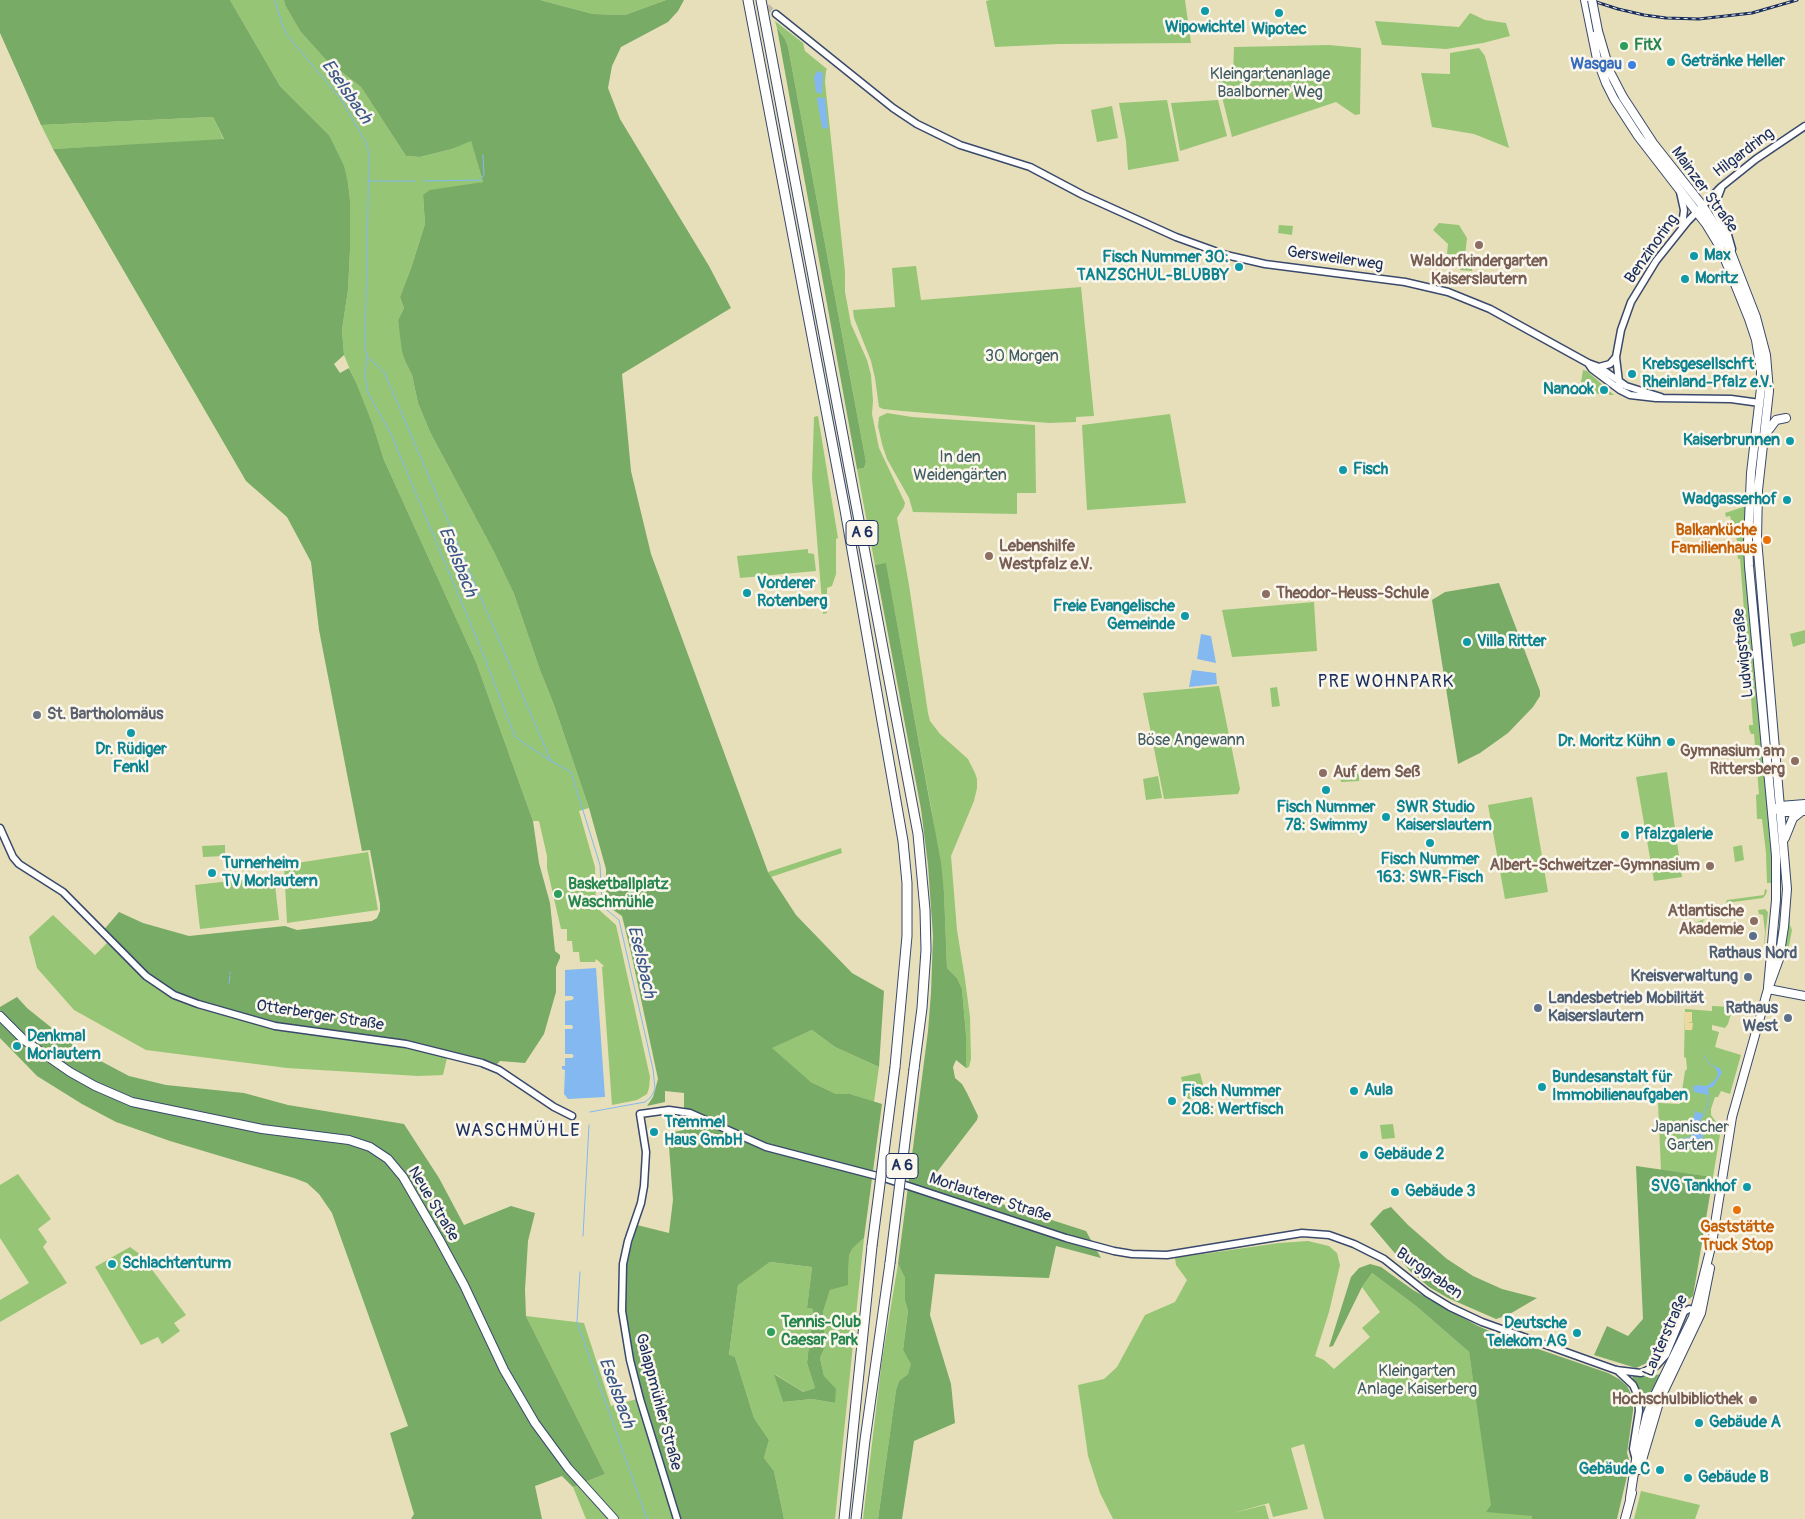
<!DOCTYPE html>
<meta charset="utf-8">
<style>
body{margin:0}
canvas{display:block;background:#e7dfb9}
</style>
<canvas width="1805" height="1519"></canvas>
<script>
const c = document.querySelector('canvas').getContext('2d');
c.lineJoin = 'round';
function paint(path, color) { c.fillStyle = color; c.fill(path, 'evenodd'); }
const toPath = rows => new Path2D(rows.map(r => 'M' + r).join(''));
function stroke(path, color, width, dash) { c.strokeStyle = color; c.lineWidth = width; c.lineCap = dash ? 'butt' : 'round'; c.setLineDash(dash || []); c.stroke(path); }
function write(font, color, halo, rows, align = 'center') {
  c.font = font + ' Pangolin,sans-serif'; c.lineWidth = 5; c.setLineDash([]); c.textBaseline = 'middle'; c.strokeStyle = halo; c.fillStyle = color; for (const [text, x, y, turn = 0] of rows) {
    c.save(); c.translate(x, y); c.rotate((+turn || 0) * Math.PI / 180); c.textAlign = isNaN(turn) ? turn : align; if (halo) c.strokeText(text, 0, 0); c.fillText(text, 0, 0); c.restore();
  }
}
paint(toPath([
 [230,0,284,0,285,5,300,31,326,60,361,87,406,156,420,157,452,149,471,140,483,182,423,196,425,224,411,268,400,297,404,308,398,320,405,361,412,375,418,403,430,432,494,552,514,594,540,670,554,705,589,808,579,811,595,867,596,907,616,925,650,1077,649,1088,647,1094,637,1100,612,1105,602,967,604,966,596,959,595,962,580,962,579,952,573,952,572,941,567,941,567,929,561,929,547,868,547,856,539,821,533,821,476,662,384,460,373,425,344,355,342,330,348,290,350,250,350,200,348,183,329,135,280,86],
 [540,0,666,0,625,15,593,14],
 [990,0,1185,0,1191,43,1059,44,995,47,986,1],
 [1470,13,1485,20,1506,23,1510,36,1483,43,1446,49,1382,45,1375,21,1459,27],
 [775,21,803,43,805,51,827,69,826,71,825,82,845,272,845,292,851,324,867,360,871,375,873,401,872,414,879,448,905,503,904,507,897,518,909,585,928,713,930,721,940,734,968,759,975,773,977,779,977,788,974,801,951,856,957,930,965,979,970,1017,971,1059,969,1067,967,1068,966,1068,966,1035,962,989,957,978,947,968,944,892,931,807,886,564,875,565,857,469,864,468,866,462,788,47,785,39,777,28],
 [1329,45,1361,48,1360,114,1355,115,1336,102,1232,137,1216,73,1233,73,1234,47],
 [1479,48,1485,56,1509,148,1474,134,1432,127,1421,73,1450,74,1450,53],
 [1167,100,1179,161,1128,170,1126,141,1119,103],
 [1218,100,1227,136,1180,151,1171,103],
 [1112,106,1118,138,1097,142,1091,110],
 [213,117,224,140,53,149,41,125],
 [1439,223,1459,225,1467,238,1465,256,1447,254,1448,244,1433,230],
 [1279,225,1293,226,1292,235,1278,233],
 [1462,261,1473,263,1472,271,1460,270],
 [916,266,921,300,1081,287,1094,416,1076,417,1076,422,1049,423,902,411,883,409,879,407,875,378,871,361,854,318,853,310,895,307,892,268],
 [1583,370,1587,371,1614,395,1609,395,1609,392,1580,397,1579,395],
 [887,413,912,417,1035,425,1036,493,1017,493,1017,514,913,512,909,498,887,459,882,444,878,426,879,417],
 [1170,414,1186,503,1087,510,1082,425],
 [818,416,838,538,836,539,836,574,832,586,827,588,827,613,823,614,812,478,814,417],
 [1746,506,1771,834,1771,883,1767,883,1766,853,1762,819,1757,819,1756,795,1759,794,1754,734,1751,734,1749,729,1749,725,1753,725,1750,684,1747,684,1746,662,1748,662,1740,559,1738,559,1737,552,1740,551,1730,516,1726,517,1725,513],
 [808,549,808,553,814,554,816,571,740,578,737,556],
 [1314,602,1317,651,1232,657,1222,610],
 [1805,630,1805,643,1793,647,1790,634],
 [1219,686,1240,789,1238,794,1164,799,1143,693],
 [1277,687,1280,706,1272,707,1270,688],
 [1667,772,1682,877,1654,881,1636,777],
 [1347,773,1359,774,1359,781,1341,782,1340,774],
 [1158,776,1162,798,1146,800,1143,779],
 [1532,797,1548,892,1505,899,1488,805],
 [225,845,225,856,203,857,202,846],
 [1742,845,1744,860,1735,862,1733,847],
 [841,848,842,853,771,877,768,872],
 [368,852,378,910,287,923,284,865],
 [274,876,279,920,200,929,195,885],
 [1765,889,1767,890,1766,894,1763,898,1726,903,1727,900,1764,895],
 [1765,909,1768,912,1763,957,1765,932,1763,915,1759,914,1758,910],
 [1788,913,1790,913,1790,925,1792,930,1787,956,1784,956,1787,934],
 [53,915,95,955,110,940,447,1058,443,1075,418,1076,287,1068,146,1050,74,1010,37,968,29,937],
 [1704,919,1702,924,1697,926,1697,932,1688,934,1693,924],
 [1712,1006,1733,1007,1728,1024,1725,1028,1712,1025,1712,1030,1719,1032,1715,1047,1741,1055,1730,1094,1721,1091,1718,1097,1715,1097,1711,1109,1711,1115,1721,1129,1713,1177,1661,1170,1658,1103,1680,1104,1685,1071,1687,1069,1686,1058,1684,1057,1685,1009,1712,1011],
 [812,1030,835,1047,879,1067,874,1102,850,1094,836,1094,811,1082,771,1048],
 [1200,1073,1206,1095,1189,1099,1186,1097,1181,1077],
 [1393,1124,1395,1138,1382,1139,1380,1125],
 [18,1174,51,1219,38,1229,47,1242,43,1247,67,1283,0,1322,0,1300,29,1283,0,1238,0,1185],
 [864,1238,835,1519,784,1519,774,1471,764,1458,769,1440,754,1418,735,1357,729,1356,738,1284,770,1262,812,1267,807,1308,813,1309,807,1363,815,1388,803,1392,775,1374,783,1402,812,1399,835,1403,827,1381,824,1376,820,1358,825,1347,823,1312,830,1290,848,1284,849,1255,853,1248],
 [1308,1241,1329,1246,1337,1253,1340,1265,1329,1312,1315,1356,1324,1360,1334,1369,1370,1337,1362,1328,1380,1312,1362,1287,1372,1273,1416,1306,1469,1352,1492,1505,1617,1519,1324,1519,1304,1444,1291,1448,1308,1509,1273,1517,1269,1503,1233,1513,1265,1505,1269,1519,1113,1519,1100,1493,1088,1456,1078,1385,1104,1379,1117,1367,1145,1315,1175,1302,1187,1280,1176,1265,1175,1258,1279,1243],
 [130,1247,141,1255,186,1315,174,1323,180,1331,162,1344,158,1337,141,1345,95,1267],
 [898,1264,905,1278,905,1301,908,1311,903,1350,912,1364,908,1374,899,1381,896,1390,878,1519,863,1519,882,1360],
 [526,1316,584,1323,611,1406,637,1399,673,1519,586,1519,573,1487,605,1474],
 [1641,1491,1700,1505,1695,1519,1634,1519]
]), '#96c675');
paint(toPath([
 [0,0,230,0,280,86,329,135,344,166,348,183,350,200,350,250,348,290,342,330,344,355,334,364,340,373,349,368,357,385,373,425,384,460,476,662,533,821,539,863,550,903,555,951,560,955,560,958,556,967,556,992,544,1034,525,1063,500,1061,496,1065,451,1053,296,1030,198,1004,162,988,102,932,119,912,143,923,189,936,285,926,297,930,372,921,377,918,380,911,380,904,370,850,362,851,319,630,311,562,287,517,246,481,53,149,224,139,213,117,41,125,0,33],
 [284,0,540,0,593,14,625,15,666,0,684,0,678,11,668,22,621,47,612,66,608,88,620,119,709,266,731,308,622,374,631,471,651,554,768,872,796,915,852,973,884,991,879,1067,835,1047,812,1030,772,1048,811,1082,836,1094,850,1094,882,1104,864,1238,853,1248,849,1255,848,1285,830,1290,823,1312,825,1347,820,1358,824,1376,836,1389,835,1403,812,1399,783,1402,774,1374,803,1392,815,1388,807,1363,813,1309,807,1308,812,1267,770,1262,738,1285,729,1355,735,1357,754,1418,769,1440,764,1458,774,1471,784,1519,681,1519,632,1359,625,1310,626,1265,637,1225,669,1233,673,1200,668,1133,684,1130,684,1093,665,1091,665,1102,647,1106,653,1097,658,1079,632,957,622,916,609,907,606,899,606,869,589,808,554,705,540,670,514,594,494,552,430,432,418,403,412,375,405,361,402,351,398,320,404,308,400,297,411,268,425,224,423,195,430,190,483,182,471,141,452,149,420,157,406,156,361,87,326,60,300,31,285,5],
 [777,28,785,39,788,47,866,462,864,468,857,469],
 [886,563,941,863,944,892,947,968,957,978,962,989,966,1035,966,1068,956,1060,953,1067,955,1078,962,1084,967,1093,978,1116,977,1120,930,1181,1086,1231,1101,1258,1056,1246,1049,1278,935,1274,930,1315,951,1384,955,1423,914,1441,902,1519,878,1519,896,1390,899,1381,908,1374,911,1364,903,1350,908,1311,905,1301,905,1278,898,1264,928,1031,931,993,933,936,928,865,921,809,875,565],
 [1499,583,1540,691,1540,696,1533,707,1508,733,1480,753,1458,764,1432,600,1445,592],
 [17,997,27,1008,78,1049,129,1076,166,1085,244,1093,288,1105,404,1124,439,1178,464,1225,511,1206,535,1213,528,1241,525,1290,526,1316,605,1474,573,1487,562,1476,535,1486,542,1519,411,1519,414,1514,390,1433,408,1426,332,1213,319,1194,307,1183,294,1178,170,1141,116,1122,82,1104,37,1076,0,1038,0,1007],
 [1636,1166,1713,1177,1693,1296,1679,1307,1657,1354,1651,1361,1636,1368,1594,1355,1607,1326,1628,1336,1643,1319],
 [1391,1207,1408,1225,1447,1259,1473,1276,1502,1289,1537,1298,1508,1315,1496,1319,1448,1298,1429,1287,1410,1271,1370,1224,1383,1210],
 [1370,1264,1381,1267,1413,1290,1478,1326,1503,1337,1608,1373,1619,1379,1627,1386,1633,1398,1633,1411,1627,1453,1630,1463,1617,1519,1532,1519,1532,1516,1486,1512,1491,1505,1469,1352,1416,1306,1372,1273,1362,1287,1333,1346,1329,1347,1351,1277,1359,1268],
 [1635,1374,1649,1377,1660,1374,1648,1399,1640,1424,1642,1397,1638,1386,1632,1378]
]), '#78ab66');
paint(toPath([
 [1685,1012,1692,1012,1692,1022,1687,1022,1693,1023,1692,1030,1685,1030]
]), '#eeda9e');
paint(toPath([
 [817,71,823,73,822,94,816,92,814,77],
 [818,97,825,98,828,128,825,129,822,127,817,100],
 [1201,634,1211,636,1216,663,1197,659],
 [1192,670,1216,673,1217,684,1189,687],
 [596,968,605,1097,568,1099,564,1094,565,1070,562,1069,562,1066,565,1066,565,1058,572,1058,574,1056,572,1054,565,1054,565,1029,572,1029,573,1027,572,1025,565,1025,565,1001,572,1000,574,998,572,996,565,996,565,970],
 [1717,1067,1720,1068,1722,1073,1713,1087,1708,1088,1709,1095,1694,1092,1693,1087,1696,1085,1707,1086,1715,1080,1718,1074,1716,1069],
 [1694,1111,1704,1114,1701,1120,1703,1135,1703,1145,1701,1150,1687,1148,1687,1139,1688,1137,1692,1137,1689,1128,1695,1113]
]), '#83b8f1');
stroke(toPath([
 [275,0,282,24,287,35,340,98,367,144,369,155,365,346,367,356,365,376,368,393,391,434,482,651,515,737,551,761,571,772,600,865,602,906,619,920,653,1069,655,1089,651,1097,645,1102,590,1112],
 [368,181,415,181],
 [423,181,480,180,484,175,483,155],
 [367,357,384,372,551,761],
 [230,974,230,972],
 [229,983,230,976],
 [1704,1056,1711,1065,1717,1068],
 [1684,1097,1686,1091],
 [1704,1113,1708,1105,1708,1095],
 [1678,1142,1686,1137],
 [583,1236,589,1125],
 [580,1272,577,1322,647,1519]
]), '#83b8f1', 1);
stroke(toPath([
 [760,1,776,14]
]), '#bebca7', 6, [6, 3]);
const minor = toPath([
 [776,14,893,108,917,124,960,145,1030,167,1083,195,1176,237,1226,255,1265,264,1405,282,1448,292,1490,309,1588,363,1599,367,1626,386,1661,397],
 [1721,189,1716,202,1716,213,1728,235,1732,249],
 [1680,192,1684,210,1682,226],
 [1588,363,1592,369,1620,390,1630,395,1656,398,1731,399,1760,403],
 [1599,367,1610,364,1616,357],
 [1620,390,1616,357,1621,330,1631,302,1656,261,1688,221,1721,187,1756,159,1805,126],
 [0,828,13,857,19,864,63,892,146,976,174,995,198,1004,275,1026,406,1044,482,1063,499,1070,554,1107,572,1116],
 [1617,1370,1633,1385,1638,1396,1639,1411,1633,1449,1636,1460],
 [677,1519,640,1399,630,1360,622,1311,623,1264,628,1241,641,1203,644,1186,646,1152,640,1114,669,1110,690,1113,766,1147,881,1177,1066,1238,1114,1251,1132,1254,1167,1255,1302,1233,1329,1235,1354,1244,1384,1259,1427,1293,1450,1307,1482,1322,1616,1370,1641,1373,1656,1366,1666,1355,1684,1312,1689,1309,1694,1310]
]);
const major = toPath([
 [1585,0,1597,59,1606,83,1614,99,1638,136,1706,224,1720,247,1749,319,1756,340,1761,371,1761,388,1751,473,1748,543,1749,566,1776,856,1776,900,1768,987],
 [1598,31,1610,72,1623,97,1653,143,1702,205,1728,245,1756,317,1766,355,1769,391,1758,490,1757,539,1787,889,1784,927,1779,959,1768,989,1732,1117,1712,1243,1698,1298,1693,1317,1654,1397,1647,1415,1636,1460,1630,1498],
 [1767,432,1776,420,1786,418],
 [1776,808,1780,806,1805,804],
 [1778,810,1786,812,1805,811],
 [1785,838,1793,818,1802,811],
 [1768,989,1805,996],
 [0,1016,24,1040,70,1072,95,1086,132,1102,262,1129,349,1140,370,1147,388,1159,403,1177,439,1239,464,1285,504,1370,535,1423,568,1468,614,1519],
 [1639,1470,1660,1399,1701,1313,1710,1268],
 [1625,1519,1632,1493]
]);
const highway = toPath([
 [748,0,845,510,903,841,907,883,907,936,895,1067],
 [761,0,918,834,925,910,926,950,922,1008,914,1069],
 [844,1519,872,1246],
 [856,1519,865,1440,890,1263]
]);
stroke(minor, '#3a496c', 9);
stroke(major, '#3a496c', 10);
stroke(highway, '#3a496c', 11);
stroke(minor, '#fff', 6);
stroke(major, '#fff', 8);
stroke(highway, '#fff', 9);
const rail = toPath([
 [1590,0,1618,9,1644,15,1666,18,1699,19,1752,13,1797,0]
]);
stroke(rail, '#1b2f5e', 3);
stroke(rail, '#fbf7ec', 1, [4]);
const majorBridge = toPath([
 [1592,0,1598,31]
]);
const highwayBridge = toPath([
 [872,1246,895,1067],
 [890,1263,914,1069]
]);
stroke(majorBridge, '#3a496c', 10, []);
stroke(highwayBridge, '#3a496c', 11, []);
stroke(majorBridge, '#fff', 8);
stroke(highwayBridge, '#fff', 9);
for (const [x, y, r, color] of [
 [1205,11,5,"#0f9aa8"],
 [1279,13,5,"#0f9aa8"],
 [1624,46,5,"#2e9e5b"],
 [1671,62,5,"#0f9aa8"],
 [1632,65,5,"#3f7fe0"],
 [1479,245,5,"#8d6e63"],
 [1694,256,5,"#0f9aa8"],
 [1239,267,5,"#0f9aa8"],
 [1685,279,5,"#0f9aa8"],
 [1632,374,5,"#0f9aa8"],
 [1604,390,5,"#0f9aa8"],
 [1790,441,5,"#0f9aa8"],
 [1343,470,5,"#0f9aa8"],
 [1787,500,5,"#0f9aa8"],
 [1767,540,5,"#e8710a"],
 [989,556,5,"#8d6e63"],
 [747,593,5,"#0f9aa8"],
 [1266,594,5,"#8d6e63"],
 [1185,616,5,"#0f9aa8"],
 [1467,642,5,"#0f9aa8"],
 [37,715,5,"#6b7280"],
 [131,733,5,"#0f9aa8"],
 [1671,742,5,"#0f9aa8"],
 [1795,761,5,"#8d6e63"],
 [1323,773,5,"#8d6e63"],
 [1326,790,5,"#0f9aa8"],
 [1386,817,5,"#0f9aa8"],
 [1625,835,5,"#0f9aa8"],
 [1430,843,5,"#0f9aa8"],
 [1710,866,5,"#8d6e63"],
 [212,873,5,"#0f9aa8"],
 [558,894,5,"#2e9e5b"],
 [1754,921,5,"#8d6e63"],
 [1753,936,5,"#5c6f8a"],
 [1748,977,5,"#5c6f8a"],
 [1538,1008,5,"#5c6f8a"],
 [1788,1018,5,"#5c6f8a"],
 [17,1046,5,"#0f9aa8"],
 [1542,1087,5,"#0f9aa8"],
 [1354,1091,5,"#0f9aa8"],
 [1172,1101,5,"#0f9aa8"],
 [654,1132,5,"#0f9aa8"],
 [1364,1155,5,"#0f9aa8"],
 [1747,1187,5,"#0f9aa8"],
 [1395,1192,5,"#0f9aa8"],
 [1737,1210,5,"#e8710a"],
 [112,1264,5,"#0f9aa8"],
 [771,1332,5,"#2e9e5b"],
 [1577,1333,5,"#0f9aa8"],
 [1753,1400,5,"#8d6e63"],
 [1699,1423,5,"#0f9aa8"],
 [1660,1470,5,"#0f9aa8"],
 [1688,1478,5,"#0f9aa8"]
]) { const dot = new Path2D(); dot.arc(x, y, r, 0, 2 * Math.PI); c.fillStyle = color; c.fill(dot); stroke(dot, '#fbf7ec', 2); }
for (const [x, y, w] of [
 [862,533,32],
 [902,1166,32]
]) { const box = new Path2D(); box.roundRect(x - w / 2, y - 12.5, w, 25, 4); c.fillStyle = '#fbf7ec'; c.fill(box); stroke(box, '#1b2f5e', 1); }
write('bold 15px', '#1b2f5e', null, [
 ["A 6",862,533],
 ["A 6",902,1166]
]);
write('bold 16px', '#0d838f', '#fbf7ec', [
 ["Wipowichtel",1205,28,"center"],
 ["Wipotec",1279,30,"center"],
 ["Getränke Heller",1681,62],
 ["Max",1704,256],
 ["Fisch Nummer 30:",1229,258,"right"],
 ["TANZSCHUL-BLUBBY",1229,276,"right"],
 ["Moritz",1695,279],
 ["Krebsgesellschft",1642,365],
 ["Rheinland-Pfalz e.V.",1642,383],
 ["Nanook",1594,390,"right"],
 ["Kaiserbrunnen",1780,441,"right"],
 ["Fisch",1353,470],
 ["Wadgasserhof",1777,500,"right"],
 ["Vorderer",757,584],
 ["Rotenberg",757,602],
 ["Freie Evangelische",1175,607,"right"],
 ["Gemeinde",1175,625,"right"],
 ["Villa Ritter",1477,642],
 ["Dr. Moritz Kühn",1661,742,"right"],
 ["Dr. Rüdiger",131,750,"center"],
 ["Fenkl",131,768,"center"],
 ["Fisch Nummer",1326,808,"center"],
 ["78: Swimmy",1326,826,"center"],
 ["SWR Studio",1396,808],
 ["Kaiserslautern",1396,826],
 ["Pfalzgalerie",1635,835],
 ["Fisch Nummer",1430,860,"center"],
 ["163: SWR-Fisch",1430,878,"center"],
 ["Turnerheim",222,864],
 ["TV Morlautern",222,882],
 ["Denkmal",27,1037],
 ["Morlautern",27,1055],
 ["Bundesanstalt für",1552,1078],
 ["Immobilienaufgaben",1552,1096],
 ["Aula",1364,1091],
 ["Fisch Nummer",1182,1092],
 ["208: Wertfisch",1182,1110],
 ["Tremmel",664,1123],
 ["Haus GmbH",664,1141],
 ["Gebäude 2",1374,1155],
 ["SVG Tankhof",1737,1187,"right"],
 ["Gebäude 3",1405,1192],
 ["Schlachtenturm",122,1264],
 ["Deutsche",1567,1324,"right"],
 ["Telekom AG",1567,1342,"right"],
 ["Gebäude A",1709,1423],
 ["Gebäude C",1650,1470,"right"],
 ["Gebäude B",1698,1478]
], 'left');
write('bold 16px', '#27864d', '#fbf7ec', [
 ["FitX",1634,46],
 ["Basketballplatz",568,885],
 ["Waschmühle",568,903],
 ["Tennis-Club",781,1323],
 ["Caesar Park",781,1341]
], 'left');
write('bold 16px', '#366cbe', '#fbf7ec', [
 ["Wasgau",1622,65]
], 'right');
write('16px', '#405c65', '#fbf7ec', [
 ["Kleingartenanlage",1270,75],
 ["Baalborner Weg",1270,93],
 ["30 Morgen",1022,357],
 ["In den",960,458],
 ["Weidengärten",960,476],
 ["Böse Angewann",1191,741],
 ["Japanischer",1690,1128],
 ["Garten",1690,1146],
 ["Kleingarten",1417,1372],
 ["Anlage Kaiserberg",1417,1390]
]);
write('16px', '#1b2f5e', '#fbf7ec', [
 ["Hilgardring",1744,153,-37],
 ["Mainzer Straße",1704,190,54],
 ["Benzinoring",1652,249,-55],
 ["Gersweilerweg",1335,259,8],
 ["Ludwigstraße",1744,653,-96],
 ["Otterberger Straße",320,1016,9],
 ["Morlauterer Straße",990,1198,18],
 ["Neue Straße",433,1204,59],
 ["Burggraben",1429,1274,35],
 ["Lauterstraße",1666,1336,-66],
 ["Galappmühler Straße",658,1402,75]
]);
write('bold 16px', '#785e54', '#fbf7ec', [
 ["Waldorfkindergarten",1479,262,"center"],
 ["Kaiserslautern",1479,280,"center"],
 ["Lebenshilfe",999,547,"left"],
 ["Westpfalz e.V.",999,565,"left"],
 ["Theodor-Heuss-Schule",1276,594,"left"],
 ["Gymnasium am",1785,752],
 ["Rittersberg",1785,770],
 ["Auf dem Seß",1333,773,"left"],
 ["Albert-Schweitzer-Gymnasium",1700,866],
 ["Atlantische",1744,912],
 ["Akademie",1744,930],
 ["Hochschulbibliothek",1743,1400]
], 'right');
write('bold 16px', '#c56008', '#fbf7ec', [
 ["Balkanküche",1757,531],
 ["Familienhaus",1757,549],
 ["Gaststätte",1737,1228,"center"],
 ["Truck Stop",1737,1246,"center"]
], 'right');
write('bold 16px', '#5b616d', '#fbf7ec', [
 ["St. Bartholomäus",47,715]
], 'left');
write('bold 16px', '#4e5e75', '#fbf7ec', [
 ["Rathaus Nord",1753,954,"center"],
 ["Kreisverwaltung",1738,977],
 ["Landesbetrieb Mobilität",1548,999,"left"],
 ["Kaiserslautern",1548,1017,"left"],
 ["Rathaus",1778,1009],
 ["West",1778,1027]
], 'right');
write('italic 18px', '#3a588a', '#fbf7ec', [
 ["Eselsbach",346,92,55],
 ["Eselsbach",457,562,68],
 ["Eselsbach",641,962,77],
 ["Eselsbach",616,1393,70]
]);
c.letterSpacing = '1px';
write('18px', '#1b2f5e', '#fbf7ec', [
 ["PRE WOHNPARK",1386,682],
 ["WASCHMÜHLE",518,1131]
]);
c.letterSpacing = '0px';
</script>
